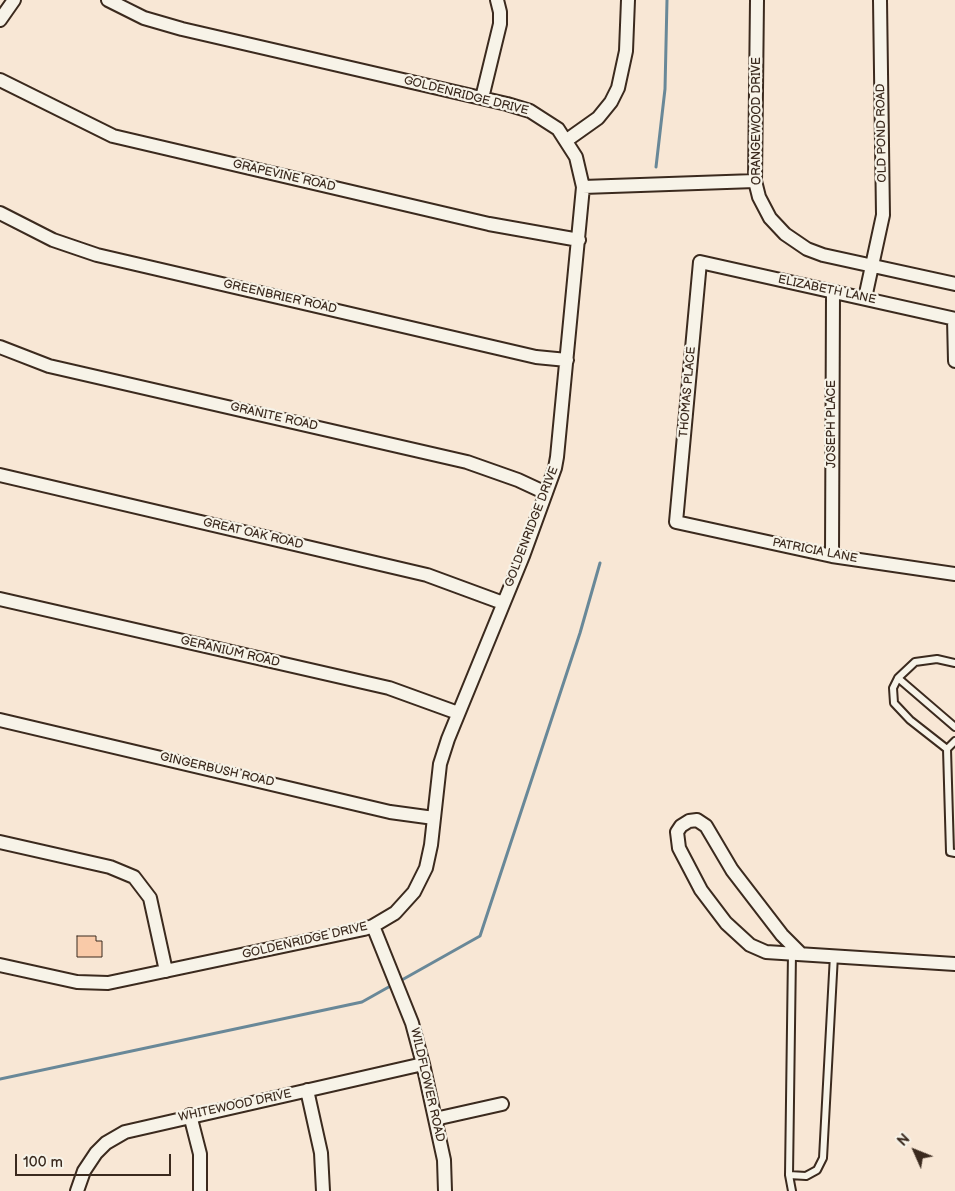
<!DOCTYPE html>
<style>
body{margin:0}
#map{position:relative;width:955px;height:1191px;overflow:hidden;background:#f8e7d5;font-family:"Balsamiq Sans",sans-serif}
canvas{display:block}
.north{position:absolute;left:890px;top:1126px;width:50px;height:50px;-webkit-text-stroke:4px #f7f3e8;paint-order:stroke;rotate:314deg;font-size:14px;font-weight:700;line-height:20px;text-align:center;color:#3b2a1e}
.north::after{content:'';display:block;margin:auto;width:18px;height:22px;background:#3b2a1e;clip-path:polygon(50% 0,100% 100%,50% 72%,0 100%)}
.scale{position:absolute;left:15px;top:1154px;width:156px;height:22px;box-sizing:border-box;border:2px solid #3b2a1e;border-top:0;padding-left:6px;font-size:15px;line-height:18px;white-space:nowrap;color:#3b2a1e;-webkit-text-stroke:4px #f7f3e8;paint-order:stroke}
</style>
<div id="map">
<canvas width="955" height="1191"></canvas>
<div class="north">N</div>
<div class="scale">100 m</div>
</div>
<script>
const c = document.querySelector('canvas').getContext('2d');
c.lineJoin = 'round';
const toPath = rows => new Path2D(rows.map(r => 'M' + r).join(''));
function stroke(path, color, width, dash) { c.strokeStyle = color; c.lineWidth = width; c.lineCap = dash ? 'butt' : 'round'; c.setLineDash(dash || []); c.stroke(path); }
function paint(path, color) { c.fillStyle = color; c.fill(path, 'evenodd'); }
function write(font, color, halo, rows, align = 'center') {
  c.font = font + ' "Balsamiq Sans",sans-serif'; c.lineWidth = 4.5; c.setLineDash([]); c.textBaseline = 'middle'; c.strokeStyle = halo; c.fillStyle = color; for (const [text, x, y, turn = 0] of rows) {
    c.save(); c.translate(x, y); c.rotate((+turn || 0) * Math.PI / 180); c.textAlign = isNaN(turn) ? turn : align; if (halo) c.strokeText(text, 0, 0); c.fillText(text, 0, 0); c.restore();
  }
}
stroke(toPath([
 [656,167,665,89,667,0],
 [400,981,480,936,580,633,600,563],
 [0,1079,362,1002,394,984]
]), '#698898', 3);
const building = toPath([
 [77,936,96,936,96,941,102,941,102,957,77,957,77,936]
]);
paint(building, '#f9caa8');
stroke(building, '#3b2a1e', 1);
const lane = toPath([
 [898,678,955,727],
 [955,741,947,749,950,852,955,853],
 [947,749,910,720,894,703,893,688,898,678,915,662,937,659,955,663],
 [792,953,789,1175,806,1176,817,1170,823,1158,834,955],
 [789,1175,792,1191]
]);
const street = toPath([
 [757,0,755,181,759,197,770,218,785,234,807,249,823,255,955,284],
 [0,20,14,0],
 [0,80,113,136,489,224,579,240],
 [482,98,500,24,500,12,497,0],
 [567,140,598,118,611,102,618,88,626,51,628,0],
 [583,187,755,181],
 [0,213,53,240,97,255,536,357,567,360],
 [865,298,883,215,880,0],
 [954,319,955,361],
 [955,319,700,262,676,522,832,556,955,574],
 [0,347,49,366,467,462,518,480,546,493],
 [0,475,427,575,503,603],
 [832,556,833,293],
 [0,599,389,688,458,713],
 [0,720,390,812,434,818],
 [0,842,110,867,134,877,150,898,166,971],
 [373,926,412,1023,423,1064,444,1160,445,1191],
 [800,953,782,935,732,870,706,826,697,820,689,821,681,826,677,832,679,848,701,890,726,923,750,945,766,952,955,964],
 [0,965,77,982,108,983,364,929,373,926,395,913,414,892,426,868,431,845,440,764,448,739,523,556,555,468,557,457,583,187,576,157,558,129,530,111,507,104,182,29,144,18,108,0],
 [307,1090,321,1153,323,1191],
 [190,1115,200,1154,200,1191],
 [435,1119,502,1104],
 [77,1191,84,1171,96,1153,106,1143,125,1132,423,1064]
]);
stroke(lane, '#3b2a1e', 10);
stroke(street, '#3b2a1e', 16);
stroke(lane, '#f7f3e8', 6);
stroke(street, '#f7f3e8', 12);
write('12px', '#3b2a1e', '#f7f3e8', [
 ["GOLDENRIDGE DRIVE",466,96,14],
 ["ORANGEWOOD DRIVE",757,121,-90],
 ["OLD POND ROAD",882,133,-91],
 ["GRAPEVINE ROAD",284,176,13],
 ["ELIZABETH LANE",827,290,12],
 ["GREENBRIER ROAD",280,297,13],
 ["THOMAS PLACE",688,392,-85],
 ["GRANITE ROAD",274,417,13],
 ["JOSEPH PLACE",832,424,-90],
 ["GOLDENRIDGE DRIVE",532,527,-69],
 ["GREAT OAK ROAD",253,534,13],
 ["PATRICIA LANE",815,551,11],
 ["GERANIUM ROAD",230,652,13],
 ["GINGERBUSH ROAD",217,770,13],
 ["GOLDENRIDGE DRIVE",305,941,-13],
 ["WILDFLOWER ROAD",427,1085,77],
 ["WHITEWOOD DRIVE",235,1106,-12]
]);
</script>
